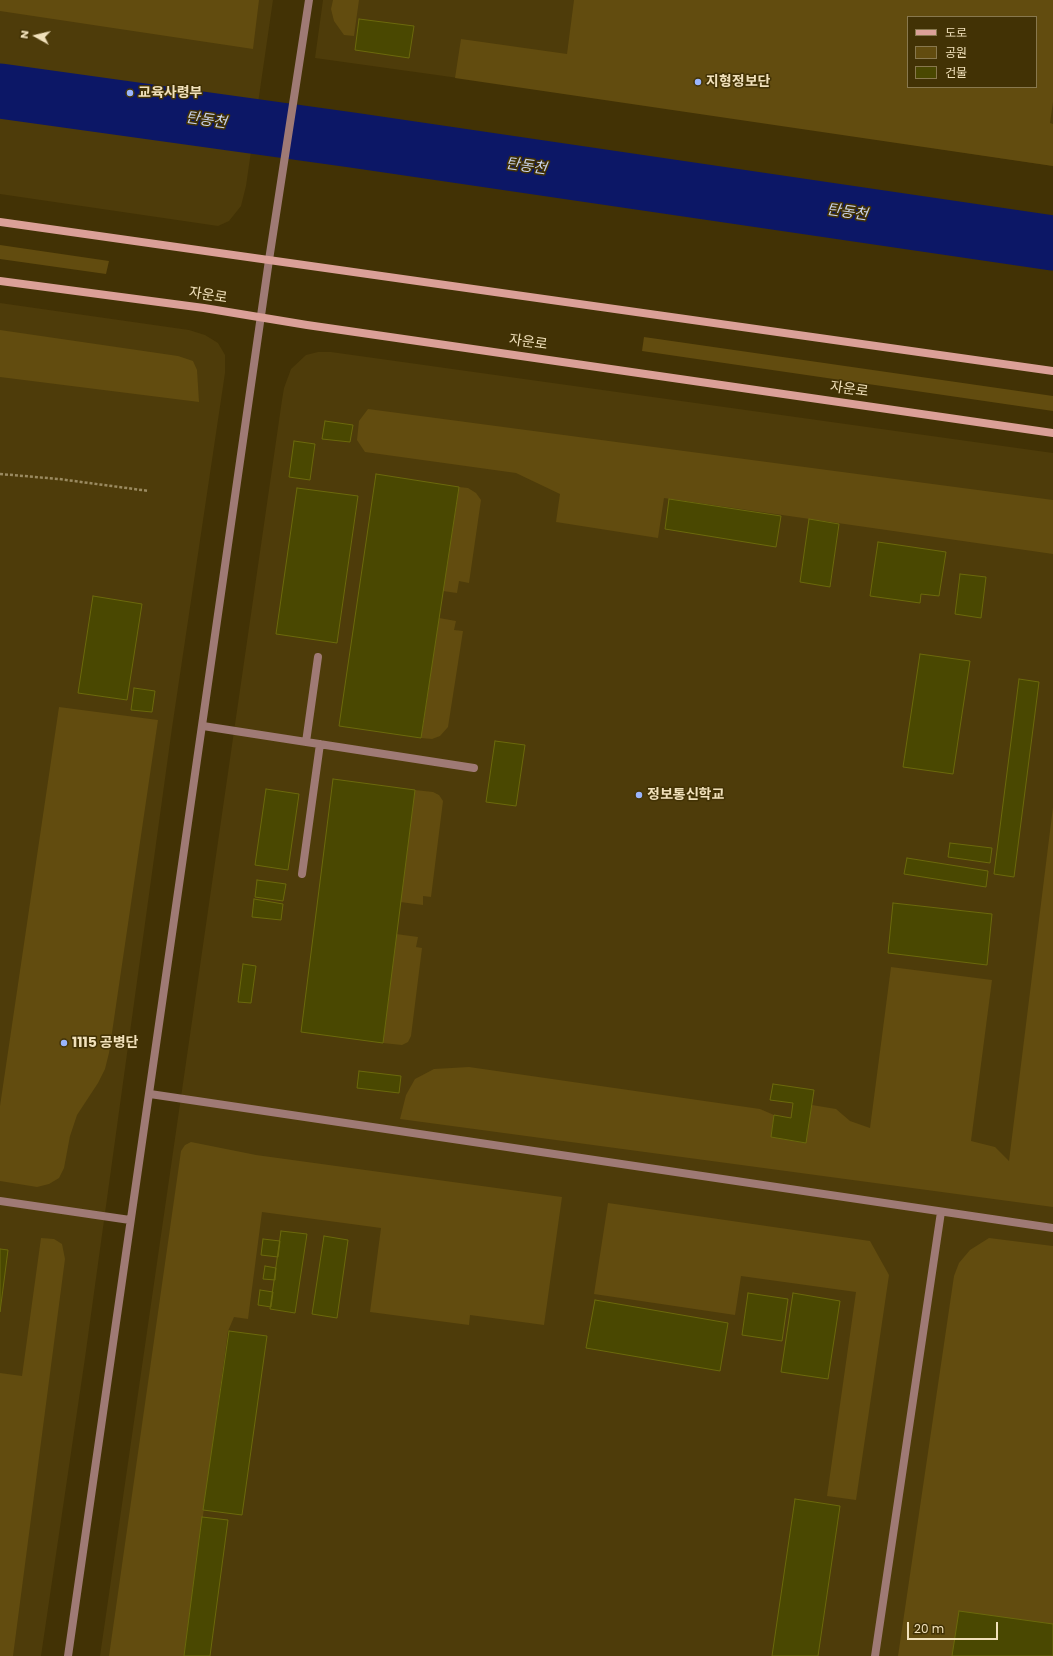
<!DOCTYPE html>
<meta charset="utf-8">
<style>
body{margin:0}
#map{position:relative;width:1053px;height:1656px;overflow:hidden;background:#423205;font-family:Poppins,"Noto Sans KR",sans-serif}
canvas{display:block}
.legend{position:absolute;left:907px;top:16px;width:130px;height:72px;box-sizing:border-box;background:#423205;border:1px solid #88784e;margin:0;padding:5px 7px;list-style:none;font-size:12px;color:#f1e1bb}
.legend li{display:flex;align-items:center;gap:8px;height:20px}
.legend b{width:20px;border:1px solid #88784e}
.north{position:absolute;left:16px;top:16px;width:40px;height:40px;-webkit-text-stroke:3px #423205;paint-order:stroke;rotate:278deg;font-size:11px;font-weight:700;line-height:16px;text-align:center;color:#f1e1bb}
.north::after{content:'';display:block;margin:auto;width:14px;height:18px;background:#f1e1bb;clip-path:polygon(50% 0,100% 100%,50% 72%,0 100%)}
.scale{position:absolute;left:907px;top:1622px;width:91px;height:18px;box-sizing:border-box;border:2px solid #f1e1bb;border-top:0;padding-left:5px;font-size:12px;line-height:14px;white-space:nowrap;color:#f1e1bb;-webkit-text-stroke:3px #423205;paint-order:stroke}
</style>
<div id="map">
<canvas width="1053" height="1656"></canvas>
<ul class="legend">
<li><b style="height:5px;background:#dba098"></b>도로</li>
<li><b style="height:11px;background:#624c0f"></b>공원</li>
<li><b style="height:11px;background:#4a4801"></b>건물</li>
</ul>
<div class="north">N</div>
<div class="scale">20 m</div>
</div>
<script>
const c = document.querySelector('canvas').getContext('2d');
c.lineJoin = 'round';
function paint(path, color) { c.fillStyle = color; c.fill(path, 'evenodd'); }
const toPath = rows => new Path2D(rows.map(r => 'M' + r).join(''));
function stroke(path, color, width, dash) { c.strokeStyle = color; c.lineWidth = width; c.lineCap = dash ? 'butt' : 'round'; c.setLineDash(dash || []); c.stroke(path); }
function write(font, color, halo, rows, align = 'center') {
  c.font = font + ' Poppins,"Noto Sans KR",sans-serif'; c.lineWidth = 3; c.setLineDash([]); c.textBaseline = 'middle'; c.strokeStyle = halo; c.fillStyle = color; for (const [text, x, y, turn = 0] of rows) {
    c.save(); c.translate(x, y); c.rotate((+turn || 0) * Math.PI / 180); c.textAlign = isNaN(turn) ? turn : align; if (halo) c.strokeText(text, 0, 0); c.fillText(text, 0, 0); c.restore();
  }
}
paint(toPath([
 [0,0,273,0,246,186,241,206,229,221,218,226,0,194],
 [323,0,1053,0,1053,166,580,95,315,58],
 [908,17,1036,17,1036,87,908,87],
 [0,303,189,330,205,335,218,343,225,355,225,373,172,728,85,1358,41,1656,0,1656],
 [318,352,331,352,1053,453,1053,1656,100,1656,282,400,284,388,291,369,306,355]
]), '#4e3c0a');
paint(toPath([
 [0,0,259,0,253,49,0,11],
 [333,0,359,0,354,36,344,35,334,21,331,9],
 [574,0,1053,0,1053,102,1050,123,1053,124,1053,166,455,78,461,39,567,54],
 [908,17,1036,17,1036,87,908,87],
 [0,245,109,261,106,274,0,259],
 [0,330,178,356,193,361,197,370,199,402,0,377],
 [644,337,1053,396,1053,411,642,351],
 [368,409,1053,500,1053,554,664,498,658,538,556,522,560,494,516,473,365,452,357,440,359,421],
 [459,487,468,488,476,493,481,500,469,583,459,581,457,593,443,591],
 [439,618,456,621,454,630,463,631,448,727,440,736,432,739,421,738],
 [59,707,158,720,109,1053,105,1069,98,1083,77,1115,70,1136,64,1168,59,1178,49,1184,37,1187,0,1181,0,1106],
 [415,790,433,792,439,795,443,801,431,897,423,896,423,905,400,902],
 [1053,807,1053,1207,400,1119,406,1095,415,1079,434,1069,469,1067,760,1109,774,1115,771,1137,805,1143,812,1105,836,1109,850,1121,870,1128,891,967,992,980,971,1141,995,1147,1009,1161],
 [396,934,418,937,416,947,422,948,411,1036,408,1042,402,1045,383,1043],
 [191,1142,256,1155,562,1197,544,1325,470,1315,469,1325,370,1312,381,1228,262,1212,248,1319,234,1317,228,1331,184,1656,109,1656,181,1151,185,1145],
 [608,1203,870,1241,889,1275,856,1500,827,1496,856,1292,741,1276,735,1315,594,1294],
 [41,1238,54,1239,62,1244,65,1259,13,1656,0,1656,0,1373,22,1376],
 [989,1238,1053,1246,1053,1656,898,1656,954,1276,959,1263,970,1250]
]), '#624c0f');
stroke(toPath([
 [0,91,352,140,1053,243]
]), '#0c1766', 55);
const building = toPath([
 [359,19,414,26,409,58,355,50,359,19],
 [325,421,353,425,350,442,322,439,325,421],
 [294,441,315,444,310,480,289,477,294,441],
 [376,474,459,487,421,738,339,726,376,474],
 [297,488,358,496,337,643,276,634,297,488],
 [669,499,781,516,776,547,665,529,669,499],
 [809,519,839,524,830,587,800,582,809,519],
 [878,542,946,552,939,596,921,594,920,603,870,596,878,542],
 [960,574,986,577,981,618,955,614,960,574],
 [93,596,142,604,127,700,78,693,93,596],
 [920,654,970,661,953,774,903,767,920,654],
 [1019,679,1039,682,1014,877,994,874,1019,679],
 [134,688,155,691,152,712,131,710,134,688],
 [495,741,525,745,516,806,486,802,495,741],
 [333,779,415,790,383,1043,301,1032,333,779],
 [266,789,299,794,288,870,255,865,266,789],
 [950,843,992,848,990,863,948,857,950,843],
 [907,858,988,871,986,887,904,874,907,858],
 [257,880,286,884,283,901,255,897,257,880],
 [254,899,283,904,281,920,252,917,254,899],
 [893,903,992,914,987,965,888,953,893,903],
 [243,964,256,966,251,1003,238,1002,243,964],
 [359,1071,401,1076,399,1093,357,1088,359,1071],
 [773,1084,814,1090,806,1143,771,1137,774,1115,791,1118,793,1103,770,1100,773,1084],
 [281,1231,307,1234,295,1313,270,1309,281,1231],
 [324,1236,348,1240,337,1318,312,1314,324,1236],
 [263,1239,280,1241,278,1257,261,1255,263,1239],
 [0,1249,8,1250,0,1312,0,1249],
 [265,1266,276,1268,275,1280,263,1279,265,1266],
 [260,1290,273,1292,271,1307,258,1305,260,1290],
 [748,1293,788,1299,782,1341,742,1335,748,1293],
 [793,1293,840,1301,828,1379,781,1372,793,1293],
 [595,1300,728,1323,720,1371,586,1348,595,1300],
 [229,1331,267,1336,242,1515,203,1510,229,1331],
 [795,1499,840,1506,818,1656,772,1656,795,1499],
 [202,1517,228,1520,210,1656,184,1656,202,1517],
 [959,1611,1053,1624,1053,1656,952,1656,959,1611]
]);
paint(building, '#4a4801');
stroke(building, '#6b690c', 1);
stroke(toPath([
 [0,474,59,479,149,491]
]), '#9a8a60', 2.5, [3, 2]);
stroke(toPath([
 [203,726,474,768],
 [306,742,318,657],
 [302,874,320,744]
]), '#9f7a75', 8);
stroke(toPath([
 [150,1094,1053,1228],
 [0,1201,130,1220],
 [68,1656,269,260,309,0],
 [875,1656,941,1212]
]), '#9f7a75', 8);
stroke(toPath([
 [0,222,1053,371],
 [0,281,204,308,307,325,1053,433]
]), '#dba098', 8);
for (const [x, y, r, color] of [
 [698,82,4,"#9ab5fd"],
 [130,93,4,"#9ab5fd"],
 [639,795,4,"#9ab5fd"],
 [64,1043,4,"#9ab5fd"]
]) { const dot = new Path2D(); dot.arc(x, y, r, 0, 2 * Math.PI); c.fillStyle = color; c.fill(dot); stroke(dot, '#423205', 1.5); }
write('bold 14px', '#f1e1bb', '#423205', [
 ["지형정보단",706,82],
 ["교육사령부",138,93],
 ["정보통신학교",647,795],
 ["1115 공병단",72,1043]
], 'left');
write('14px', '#f1e1bb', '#423205', [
 ["자운로",208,296,9],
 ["자운로",528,343,8],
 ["자운로",849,390,8]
]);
write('italic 15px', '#c9d2e9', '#423205', [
 ["탄동천",206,121,8],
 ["탄동천",526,167,8],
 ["탄동천",847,213,8]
]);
</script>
